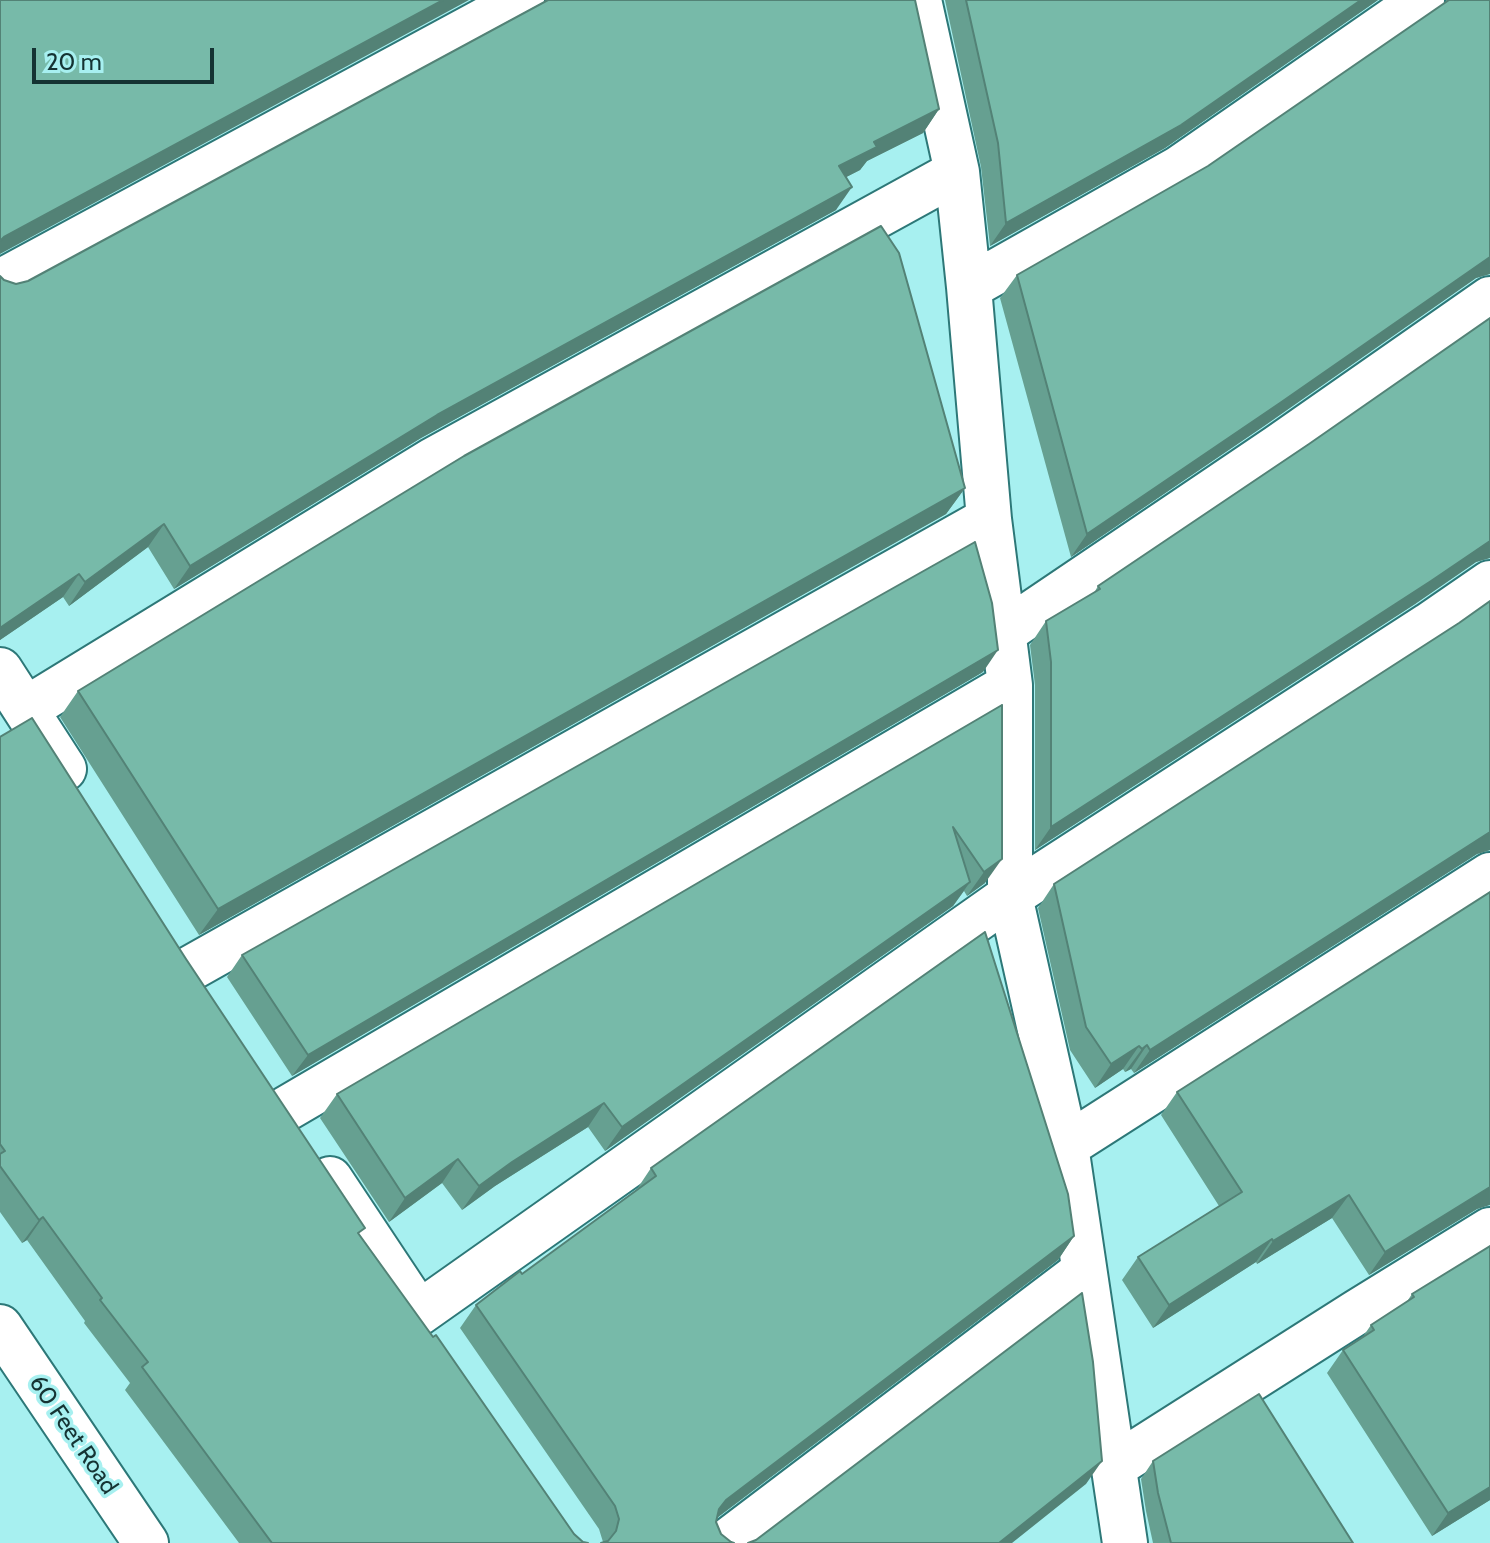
<!DOCTYPE html>
<style>
body{margin:0}
#map{position:relative;width:1490px;height:1543px;overflow:hidden;background:#a7f0f0;font-family:Cabin,sans-serif}
canvas{display:block}
.scale{position:absolute;left:32px;top:48px;width:182px;height:36px;box-sizing:border-box;border:4px solid #153333;border-top:0;padding-left:10px;font-size:24px;line-height:28px;white-space:nowrap;color:#153333;-webkit-text-stroke:6px #a7f0f0;paint-order:stroke}
</style>
<div id="map">
<canvas width="1490" height="1543"></canvas>
<div class="scale">20 m</div>
</div>
<script>
const c = document.querySelector('canvas').getContext('2d');
c.lineJoin = 'round';
const toPath = rows => new Path2D(rows.map(r => 'M' + r).join(''));
function stroke(path, color, width, dash) { c.strokeStyle = color; c.lineWidth = width; c.lineCap = dash ? 'butt' : 'round'; c.setLineDash(dash || []); c.stroke(path); }
function paint(path, color) { c.fillStyle = color; c.fill(path, 'evenodd'); }
function write(font, color, halo, rows, align = 'center') {
  c.font = font + ' Cabin,sans-serif'; c.lineWidth = 7; c.setLineDash([]); c.textBaseline = 'middle'; c.strokeStyle = halo; c.fillStyle = color; for (const [text, x, y, turn = 0] of rows) {
    c.save(); c.translate(x, y); c.rotate((+turn || 0) * Math.PI / 180); c.textAlign = isNaN(turn) ? turn : align; if (halo) c.strokeText(text, 0, 0); c.fillText(text, 0, 0); c.restore();
  }
}
const minor = toPath([
 [919,0,957,172,969,287,989,519,1010,685,1010,896,1066,1146,1125,1543],
 [0,282,522,0],
 [969,287,1178,169,1422,0],
 [1004,632,1278,447,1490,299],
 [0,670,64,769],
 [26,709,433,460,957,172],
 [191,968,989,519],
 [284,1110,1010,685],
 [1066,1146,1490,875],
 [330,1179,419,1313,1010,896,1429,625,1490,583],
 [1113,1467,1357,1312,1490,1230],
 [725,1543,1084,1271]
]);
const secondary = toPath([
 [0,1327,146,1543]
]);
stroke(minor, '#2d7878', 48);
stroke(secondary, '#2d7878', 48);
stroke(minor, '#fff', 44);
stroke(secondary, '#fff', 44);
paint(toPath([
 [547,0,915,0,939,109,923,133,867,161,860,170,846,177,836,210,421,438,174,589,148,547,69,606,63,597,0,640,0,276,4,280,16,284,28,281],
 [945,0,1378,0,1165,148,990,246,981,167],
 [1446,0,1490,0,1489,274,1476,278,1264,426,1071,557,1000,298,1017,275,1208,166,1446,2],
 [1309,444,1489,558,1476,562,1415,604,1035,850,1035,685,1030,645,1046,621,1094,593,1098,586],
 [965,488,946,514,199,935,60,717,78,691],
 [1490,601,1490,850,1477,854,1134,1073,1131,1069,1125,1072,1123,1069,1095,1088,1070,1050,1038,908,1054,884,1459,623],
 [983,672,292,1076,227,977,242,955],
 [1002,705,985,883,967,896,964,891,953,906,605,1151,588,1127,495,1186,462,1210,442,1183,389,1222,320,1118,337,1094],
 [0,737,360,1235,574,1534,583,1542,588,1543,239,1543,125,1390,130,1383,84,1323,85,1321,27,1240,22,1243,0,1212],
 [1177,1092,1488,1205,1477,1209,1369,1275,1332,1218,1257,1264,1256,1262,1153,1328,1122,1280,1138,1257,1219,1206,1161,1115],
 [651,1168,1074,1236,1058,1260,717,1518,716,1522,721,1534,731,1542,603,1542,599,1529,460,1328,476,1305,522,1274,635,1192],
 [1490,1246,1490,1500,1432,1536,1327,1373,1343,1350,1362,1338,1371,1325,1406,1303,1412,1294],
 [1153,1461,1353,1543,1153,1543,1146,1511,1141,1479]
]), '#66a091');
paint(toPath([
 [443,0,469,0,0,254,0,241,4,237],
 [1361,0,1378,0,1165,148,990,246,1006,223],
 [939,109,923,133,867,161,860,170,823,189,839,166,874,142],
 [852,187,836,210,421,438,174,589,190,566,437,415],
 [1490,257,1490,274,1476,278,1264,426,1071,557,1087,534],
 [965,488,946,514,199,935,218,909],
 [164,524,148,547,69,606,85,582],
 [1490,541,1490,558,1476,562,1415,604,1035,850,1051,827],
 [79,574,63,597,0,640,0,628],
 [998,650,983,672,292,1076,308,1055],
 [1490,832,1490,850,1477,854,1134,1073,1150,1050],
 [1002,859,985,883,967,896,984,872],
 [970,882,953,906,605,1151,622,1127],
 [1147,1045,1131,1069,1125,1072,1142,1049],
 [1139,1046,1123,1069,1095,1088,1111,1064],
 [604,1103,588,1127,495,1186,462,1210,479,1186,512,1162],
 [458,1159,442,1183,389,1222,405,1198],
 [1490,1187,1490,1205,1477,1209,1369,1275,1385,1252],
 [1349,1195,1332,1218,1257,1264,1273,1241],
 [43,1217,27,1240,22,1243,39,1220],
 [1074,1236,1058,1260,710,1523,702,1533,726,1500],
 [1272,1239,1256,1262,1153,1328,1169,1305],
 [1102,1461,1086,1484,1012,1543,999,1543],
 [1490,1487,1490,1500,1432,1536,1448,1513]
]), '#538276');
const building = toPath([
 [0,0,443,0,4,237,0,241,0,0],
 [548,0,915,0,939,109,874,142,877,147,839,166,852,187,437,415,190,566,164,524,85,582,79,574,0,628,0,276,4,280,16,284,28,281,548,0],
 [966,0,1361,0,1181,125,1006,223,998,143,966,0],
 [1449,0,1490,0,1490,257,1280,403,1087,534,1017,275,1208,166,1449,0],
 [881,226,899,253,965,488,218,909,78,691,464,456,881,226],
 [1490,318,1490,541,1431,581,1051,827,1051,662,1046,621,1100,589,1098,586,1309,444,1490,318],
 [975,542,992,603,998,650,308,1055,242,955,975,542],
 [1490,601,1490,832,1150,1050,1147,1045,1142,1049,1139,1046,1111,1064,1086,1027,1054,884,1459,623,1490,601],
 [1002,705,1002,859,984,872,953,827,970,882,622,1127,604,1103,512,1162,479,1186,458,1159,405,1198,337,1094,1002,705],
 [32,718,186,959,365,1228,358,1233,433,1337,436,1335,574,1534,583,1542,588,1543,272,1543,142,1367,148,1362,100,1300,102,1298,43,1217,39,1220,0,1166,0,1154,5,1151,0,1144,0,737,32,718],
 [1490,892,1490,1187,1385,1252,1349,1195,1273,1241,1272,1239,1169,1305,1138,1257,1242,1192,1177,1092,1490,892],
 [985,932,1068,1194,1074,1236,726,1500,719,1509,716,1522,721,1534,731,1542,734,1543,601,1543,608,1541,616,1531,619,1519,615,1506,476,1305,520,1271,522,1274,656,1176,651,1168,985,932],
 [1490,1246,1490,1487,1448,1513,1343,1350,1374,1330,1371,1325,1414,1297,1412,1294,1490,1246],
 [1082,1293,1093,1362,1102,1461,999,1543,748,1543,756,1540,1082,1293],
 [1259,1394,1353,1543,1171,1543,1158,1493,1153,1461,1259,1394]
]);
paint(building, '#77baa9');
stroke(building, '#538276', 2);
write('24px', '#153333', '#a7f0f0', [
 ["60 Feet Road",73,1435,56]
]);
</script>
